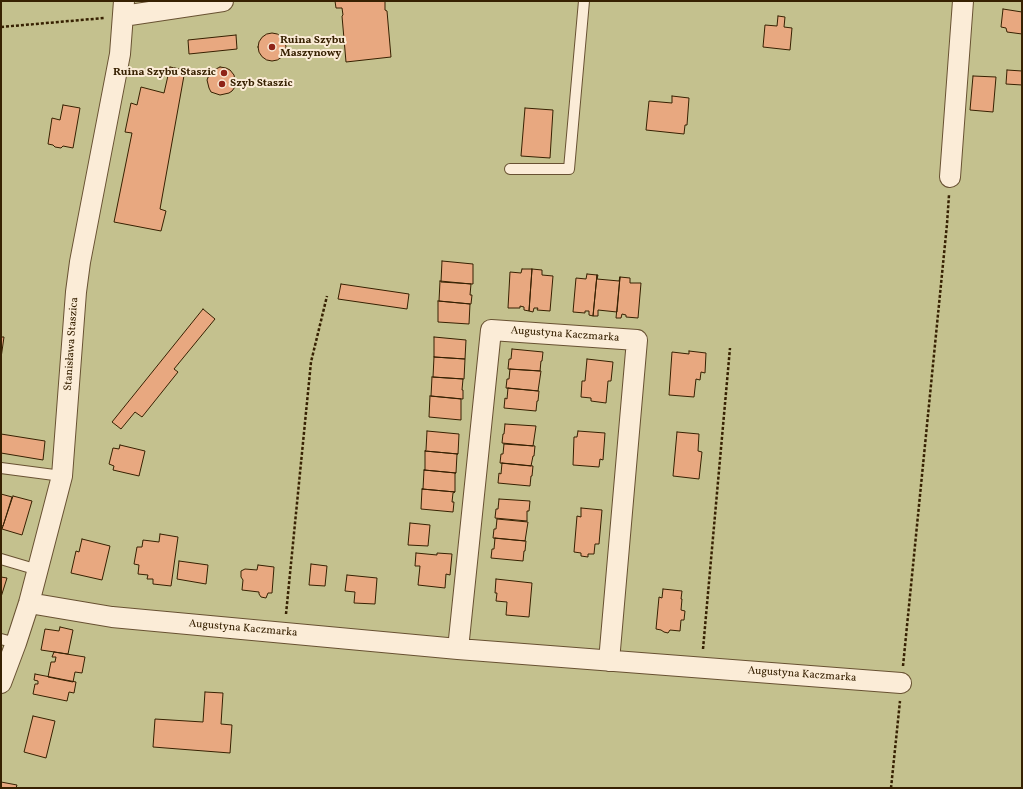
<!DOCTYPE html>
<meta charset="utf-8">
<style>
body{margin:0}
#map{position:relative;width:1023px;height:789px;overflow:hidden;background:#f9e2c2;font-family:Vollkorn,serif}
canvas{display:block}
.frame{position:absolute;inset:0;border:2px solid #372102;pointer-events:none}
</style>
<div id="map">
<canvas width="1023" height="789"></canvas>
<div class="frame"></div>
</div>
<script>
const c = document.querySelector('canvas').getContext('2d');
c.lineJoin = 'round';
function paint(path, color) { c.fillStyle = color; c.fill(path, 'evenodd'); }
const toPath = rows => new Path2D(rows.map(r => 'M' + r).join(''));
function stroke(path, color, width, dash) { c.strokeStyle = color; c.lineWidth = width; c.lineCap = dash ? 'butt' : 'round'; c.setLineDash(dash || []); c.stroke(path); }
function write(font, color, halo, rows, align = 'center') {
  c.font = font + ' Vollkorn,serif'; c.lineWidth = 4; c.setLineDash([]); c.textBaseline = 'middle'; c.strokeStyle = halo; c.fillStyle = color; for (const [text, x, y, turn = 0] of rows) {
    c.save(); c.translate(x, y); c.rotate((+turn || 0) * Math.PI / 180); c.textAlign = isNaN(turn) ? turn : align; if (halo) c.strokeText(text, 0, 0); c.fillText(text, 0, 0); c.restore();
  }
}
paint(toPath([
 [1,1,1022,1,1022,788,1,788]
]), '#c4c18e');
const building = toPath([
 [335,1,385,1,385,10,387,11,391,57,346,62,342,16,343,15,342,8,336,8,335,1],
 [1003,9,1022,12,1022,34,1007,32,1006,28,1001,27,1003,9],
 [778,16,785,17,784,27,792,28,790,50,763,47,765,25,777,26,778,16],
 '258 47a14 14 0 1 1 28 0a14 14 0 1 1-28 0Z',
 [236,35,237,49,189,54,188,40,236,35],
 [170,67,185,70,160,209,166,211,161,231,114,222,132,133,125,132,131,103,137,105,141,87,164,93,170,67],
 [220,67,226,68,230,70,234,75,235,81,235,87,232,91,229,93,220,95,211,92,209,88,207,80,209,75,212,71,220,67],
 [1007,70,1022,71,1022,85,1006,84,1007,70],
 [973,76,996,77,993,112,970,110,973,76],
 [672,96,689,98,687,125,685,125,684,134,646,130,649,101,672,103,672,96],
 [63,105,80,108,73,148,63,146,61,148,55,147,53,145,48,144,52,118,60,120,63,105],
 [525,108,553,110,550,158,521,156,525,108],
 [442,261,473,264,473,284,441,282,442,261],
 [522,269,532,269,529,311,524,310,524,307,520,306,520,308,508,308,510,272,521,273,522,269],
 [532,269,542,270,542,275,553,276,550,311,537,310,538,308,534,308,533,312,529,311,532,269],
 [587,274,597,275,593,316,589,315,589,311,585,311,585,313,573,312,576,278,586,279,587,274],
 [597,275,598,275,597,279,619,281,620,277,617,312,598,310,598,316,593,316,597,275],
 [620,277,630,278,630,283,641,283,638,318,626,317,626,315,622,314,621,318,616,318,620,277],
 [440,281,471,284,470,295,472,295,471,304,439,301,440,281],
 [341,284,409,294,407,309,338,299,341,284],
 [438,301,470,304,469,324,438,322,438,301],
 [203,309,215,319,174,369,178,372,142,417,135,412,121,429,112,422,203,309],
 [1,337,4,337,1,358,1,337],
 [434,337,466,340,465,359,434,357,434,337],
 [512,349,543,352,542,361,541,361,540,371,508,369,509,359,511,359,512,349],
 [689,351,706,353,705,373,701,372,700,380,696,379,694,397,669,395,672,352,689,354,689,351],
 [434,357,465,359,464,379,433,377,434,357],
 [587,359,613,362,611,381,608,381,606,403,591,401,591,398,581,397,582,381,585,381,587,359],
 [510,369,541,371,538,391,506,388,507,379,509,379,510,369],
 [432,377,463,379,462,390,463,390,463,399,431,396,432,377],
 [508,388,539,391,538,401,537,401,536,411,504,408,505,398,507,399,508,388],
 [430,396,461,399,461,420,429,417,430,396],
 [505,424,536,426,533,446,502,443,503,434,504,434,505,424],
 [427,431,459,434,458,454,425,451,426,450,427,431],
 [578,431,605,433,603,460,600,459,599,467,573,465,574,437,577,437,578,431],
 [677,432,699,434,698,451,702,452,699,479,673,476,677,432],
 [1,434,45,441,43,460,1,453,1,434],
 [504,444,535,446,534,456,533,456,531,466,500,463,501,454,503,454,504,444],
 [120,445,145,451,139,476,113,470,114,466,109,464,113,448,119,449,120,445],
 [425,451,458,454,457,454,456,473,424,470,425,470,425,451],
 [502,463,533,466,532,476,531,476,530,486,498,483,499,473,501,474,502,463],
 [424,470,456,473,455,473,455,492,422,489,423,489,424,470],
 [422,489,455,492,453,493,452,502,454,502,453,512,421,509,422,489],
 [1,494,12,497,3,526,1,526,1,494],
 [13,496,32,501,22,535,2,529,13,496],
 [499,499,530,501,529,511,527,511,527,521,495,518,496,509,498,509,499,499],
 [581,508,602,510,599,544,595,544,594,554,588,554,588,557,581,556,581,553,574,552,577,516,581,517,581,508],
 [497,519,528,522,525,541,493,538,494,529,496,529,497,519],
 [410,523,430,525,428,546,408,545,410,523],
 [160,534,178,537,171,586,153,584,153,579,147,579,148,575,138,574,139,565,134,564,137,547,142,547,143,540,159,542,160,534],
 [495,538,526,541,525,551,524,551,523,561,491,558,492,549,494,549,495,538],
 [82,539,110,546,102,580,71,573,76,551,79,552,82,539],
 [416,553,437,555,437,553,452,554,450,575,446,574,445,588,418,585,420,566,415,566,416,553],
 [179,561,208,565,206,584,177,579,179,561],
 [311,564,327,566,325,586,309,585,311,564],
 [258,565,274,567,272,593,268,593,266,598,261,597,259,594,259,592,242,590,243,580,241,577,241,571,245,569,257,570,258,565],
 [347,575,377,578,375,604,354,603,355,592,345,591,347,575],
 [1,577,7,578,1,597,1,577],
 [496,579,532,583,529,617,506,615,507,602,496,601,497,593,495,593,496,579],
 [663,589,682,591,681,599,682,599,681,610,685,611,684,620,681,620,680,631,670,630,668,633,664,632,661,630,656,629,659,597,662,598,663,589],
 [60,627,73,630,68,654,41,650,45,629,59,631,60,627],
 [54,652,85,657,82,673,75,672,73,682,48,677,51,662,55,662,56,657,52,657,54,652],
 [35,674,76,682,74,693,69,692,67,701,33,694,35,684,38,684,38,681,34,680,35,674],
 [205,692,223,693,221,724,232,725,230,753,153,747,155,719,203,722,205,692],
 [33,716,55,721,46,758,24,752,33,716],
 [1,782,17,785,16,788,1,788,1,782]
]);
paint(building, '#e8a880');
stroke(building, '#372102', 1);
const service = toPath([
 [510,169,569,169,584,1],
 [1,468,62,476],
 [1,559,38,570],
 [1,639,16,643]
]);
const minor = toPath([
 [123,16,223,1],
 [950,177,963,1],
 [29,603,112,617,458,649,901,683],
 [458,649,491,330,637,340,609,661],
 [1,683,16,643,29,603,62,476,76,292,80,262,120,54,124,1]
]);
stroke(service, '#685132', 12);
stroke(minor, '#685132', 22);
stroke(toPath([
 [1,27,104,18],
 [286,614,311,362,327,296],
 [703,649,730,348],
 [903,666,947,224,949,195],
 [891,788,900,701]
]), '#372102', 2.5, [3, 2]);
stroke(service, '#fbecd7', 10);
stroke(minor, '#fbecd7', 20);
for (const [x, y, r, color] of [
 [272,47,4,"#8f2418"],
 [224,73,4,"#8f2418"],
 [222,84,4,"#8f2418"]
]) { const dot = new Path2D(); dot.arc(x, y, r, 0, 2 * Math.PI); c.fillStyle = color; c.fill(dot); stroke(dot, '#fbecd7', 1.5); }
write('bold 11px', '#372102', '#fbecd7', [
 ["Ruina Szybu",280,41],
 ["Maszynowy",280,54],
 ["Ruina Szybu Staszic",216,73,"right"],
 ["Szyb Staszic",230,84]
], 'left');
write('11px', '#372102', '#fbecd7', [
 ["Augustyna Kaczmarka",565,335,4],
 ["Stanisława Staszica",72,344,-86],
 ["Augustyna Kaczmarka",243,629,5],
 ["Augustyna Kaczmarka",802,675,4]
]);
</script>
